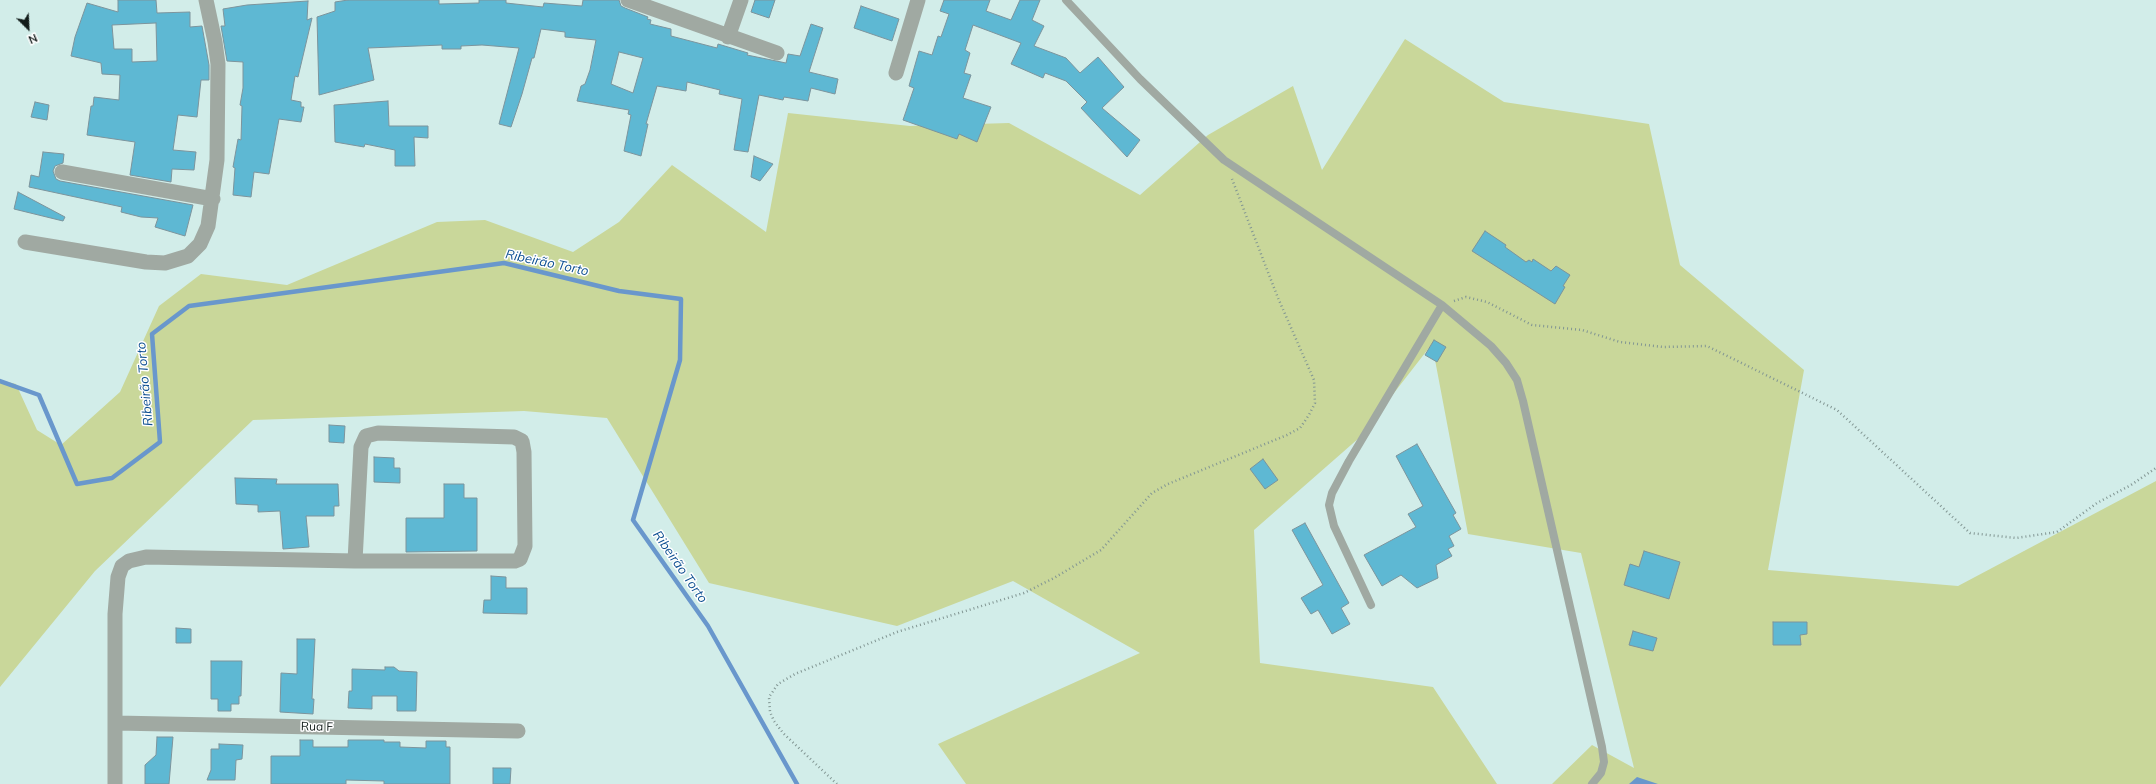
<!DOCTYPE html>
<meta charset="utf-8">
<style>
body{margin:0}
#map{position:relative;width:2156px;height:784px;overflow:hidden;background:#d2ede9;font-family:Mulish,sans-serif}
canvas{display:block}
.north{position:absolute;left:8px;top:8px;width:40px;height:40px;-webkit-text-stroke:3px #fff;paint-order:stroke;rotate:156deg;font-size:11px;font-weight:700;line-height:16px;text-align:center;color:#121c1a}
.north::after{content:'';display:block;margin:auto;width:14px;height:18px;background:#121c1a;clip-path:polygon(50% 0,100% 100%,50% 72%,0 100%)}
</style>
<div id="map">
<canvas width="2156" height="784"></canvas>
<div class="north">N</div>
</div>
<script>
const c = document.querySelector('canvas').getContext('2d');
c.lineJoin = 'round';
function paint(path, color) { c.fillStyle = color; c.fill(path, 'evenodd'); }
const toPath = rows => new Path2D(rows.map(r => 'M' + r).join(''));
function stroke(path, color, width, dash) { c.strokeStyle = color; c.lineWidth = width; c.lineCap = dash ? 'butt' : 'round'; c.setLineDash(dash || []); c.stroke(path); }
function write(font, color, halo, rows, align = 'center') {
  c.font = font + ' Mulish,sans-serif'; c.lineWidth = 3; c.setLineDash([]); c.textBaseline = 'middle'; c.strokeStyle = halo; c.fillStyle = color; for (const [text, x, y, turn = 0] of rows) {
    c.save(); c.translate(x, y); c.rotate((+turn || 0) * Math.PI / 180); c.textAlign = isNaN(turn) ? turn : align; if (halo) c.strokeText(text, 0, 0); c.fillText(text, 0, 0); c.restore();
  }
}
paint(toPath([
 [1405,39,1504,102,1649,124,1680,265,1804,370,1768,570,1958,586,2156,481,2156,784,1552,784,1592,745,1634,768,1581,553,1468,534,1432,344,1359,438,1254,530,1260,663,1433,687,1497,784,966,784,938,744,1140,653,1013,581,897,626,709,583,607,418,524,411,253,420,95,571,0,687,0,380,16,384,37,430,61,445,120,392,159,306,201,274,287,285,437,222,485,220,573,252,619,222,672,165,766,232,788,113,910,126,1009,123,1140,195,1208,135,1293,86,1322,170]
]), '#c9d79a');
paint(toPath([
 [1637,777,1658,784,1629,784]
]), '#6997cc');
stroke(toPath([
 [0,381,39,395,77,484,112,478,160,442,152,334,189,306,504,263,619,291,681,299,680,360,633,520,708,626,797,784]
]), '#6997cc', 4.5);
const building = toPath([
 [118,0,156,0,157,13,190,12,190,27,202,26,209,65,209,80,201,80,197,117,178,115,173,150,196,152,194,170,172,169,171,182,130,175,135,142,87,135,91,106,93,106,94,97,119,100,120,75,102,74,101,63,71,56,75,37,87,3,118,12,118,0],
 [156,23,157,61,132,62,132,49,114,49,112,25,156,23],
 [348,0,439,0,439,4,479,3,479,0,506,0,506,3,543,7,544,3,582,6,583,0,619,0,621,6,625,8,648,17,647,19,651,20,650,24,671,29,671,36,717,48,718,44,748,53,747,55,786,63,788,54,800,56,811,24,823,28,809,72,838,79,835,94,811,88,808,101,784,97,783,100,759,95,748,152,734,150,742,99,719,94,720,90,687,82,686,91,657,86,646,124,648,124,641,156,624,151,631,115,628,114,629,110,577,101,581,86,585,84,590,70,596,40,565,37,565,32,541,29,534,58,532,58,522,94,511,127,499,124,519,48,482,45,461,46,461,49,442,49,442,45,368,48,374,80,319,95,317,17,335,11,335,2,348,0],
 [619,52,643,58,633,93,611,84,619,52],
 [755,0,775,0,769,18,751,12,755,0],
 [944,0,990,0,986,11,1011,20,1020,0,1040,0,1032,20,1044,26,1034,46,1066,58,1080,73,1098,57,1124,87,1102,108,1140,140,1127,157,1081,108,1087,102,1066,81,1045,73,1043,78,1011,64,1021,43,973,25,965,50,970,53,964,73,971,75,963,98,991,107,977,142,959,134,957,139,903,120,914,88,909,86,919,51,932,55,938,36,941,37,949,14,940,11,944,0],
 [308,1,307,20,312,18,298,77,295,76,291,100,301,102,301,107,304,107,301,122,279,119,269,174,254,172,251,197,233,195,235,168,233,167,238,139,241,140,242,106,240,105,243,88,243,62,227,61,221,26,225,26,223,9,247,5,308,1],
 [861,6,899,19,892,41,854,28,861,6],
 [388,101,389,126,428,126,428,138,414,137,415,166,395,166,395,150,365,144,364,147,335,142,334,105,388,101],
 [35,102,49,105,47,120,31,117,35,102],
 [43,152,64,154,63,163,55,166,53,171,56,179,60,181,193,205,185,236,155,227,158,218,141,217,121,212,122,207,29,187,31,175,39,177,43,152],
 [754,156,773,164,760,181,751,177,754,156],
 [18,192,65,217,63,221,14,209,18,192],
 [1485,231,1506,245,1505,247,1526,262,1529,260,1532,262,1533,259,1551,271,1556,266,1570,275,1563,286,1565,287,1555,304,1472,251,1485,231],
 [1434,340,1446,347,1437,362,1425,355,1434,340],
 [329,425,345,426,344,443,329,442,329,425],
 [1417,444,1456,513,1453,515,1461,529,1449,536,1454,546,1448,549,1452,556,1436,565,1438,578,1417,588,1401,575,1382,586,1364,555,1416,527,1408,514,1423,506,1396,456,1417,444],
 [374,457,394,458,394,468,400,468,400,483,374,482,374,457],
 [1263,459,1278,480,1265,489,1250,469,1263,459],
 [235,478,277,479,276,484,338,484,339,506,334,506,334,516,306,516,309,547,283,549,280,511,258,512,258,505,236,504,235,478],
 [444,484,464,484,464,498,477,498,477,551,406,552,406,518,444,518,444,484],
 [1305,523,1349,603,1341,608,1350,624,1332,634,1318,610,1311,614,1301,598,1323,585,1292,530,1305,523],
 [1644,551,1680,562,1669,599,1624,585,1630,564,1639,567,1644,551],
 [491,576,506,577,506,588,527,588,527,614,483,613,484,600,491,600,491,576],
 [1773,622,1807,622,1807,634,1800,635,1801,645,1773,645,1773,622],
 [176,628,191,629,191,643,176,643,176,628],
 [1633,631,1657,638,1653,651,1629,645,1633,631],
 [297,639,315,639,312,699,314,699,313,714,280,712,281,673,297,674,297,639],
 [211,661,242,661,241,696,239,696,239,704,231,704,231,711,218,711,218,699,211,699,211,661],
 [385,667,394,667,399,671,417,672,416,711,397,711,397,696,372,696,372,709,348,708,349,691,352,691,352,669,385,670,385,667],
 [157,737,173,737,169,784,145,784,145,765,156,755,157,737],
 [300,740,313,740,313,747,348,747,348,740,384,740,384,742,400,742,400,747,426,748,426,741,446,741,446,747,450,747,450,784,384,784,384,781,346,780,346,784,271,784,271,756,300,756,300,740],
 [219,744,243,745,242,759,236,760,235,780,207,780,211,770,211,749,219,749,219,744],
 [493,768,511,768,510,784,493,784,493,768]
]);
paint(building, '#5eb8d3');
stroke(building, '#7c949c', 1);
stroke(toPath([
 [1454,301,1466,297,1487,302,1532,325,1582,330,1620,342,1663,347,1707,346,1837,410,1970,533,2016,538,2057,532,2097,503,2131,485,2156,468],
 [837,784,783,733,774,721,770,712,769,697,778,684,795,674,897,632,1024,593,1054,578,1101,550,1152,493,1168,484,1287,435,1300,428,1309,415,1315,403,1314,380,1278,298,1232,179]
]), '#829693', 2.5, [1, 3]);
stroke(toPath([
 [1066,0,1140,79,1224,160,1442,305,1491,346,1506,363,1517,380,1523,401,1602,747,1604,762,1601,773,1592,784],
 [1371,605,1334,526,1329,505,1332,493,1349,461,1442,305]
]), '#a0a9a2', 8);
stroke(toPath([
 [628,0,777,53],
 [728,37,741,0],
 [896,73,918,0],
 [62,172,213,199],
 [25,242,146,262,165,263,188,256,200,244,208,226,217,160,218,64,215,42,206,0],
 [116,723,518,731],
 [115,784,115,614,118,577,122,566,129,561,146,557,355,561,515,561,520,559,525,546,524,452,522,441,514,437,378,433,366,436,361,447,355,561]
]), '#a0a9a2', 15);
write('12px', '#121c1a', '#fff', [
 ["Rua F",317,727,1]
]);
write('italic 13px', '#0d4f91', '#fff', [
 ["Ribeirão Torto",547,263,12],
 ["Ribeirão Torto",145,384,-95],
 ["Ribeirão Torto",680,567,55]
]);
</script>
